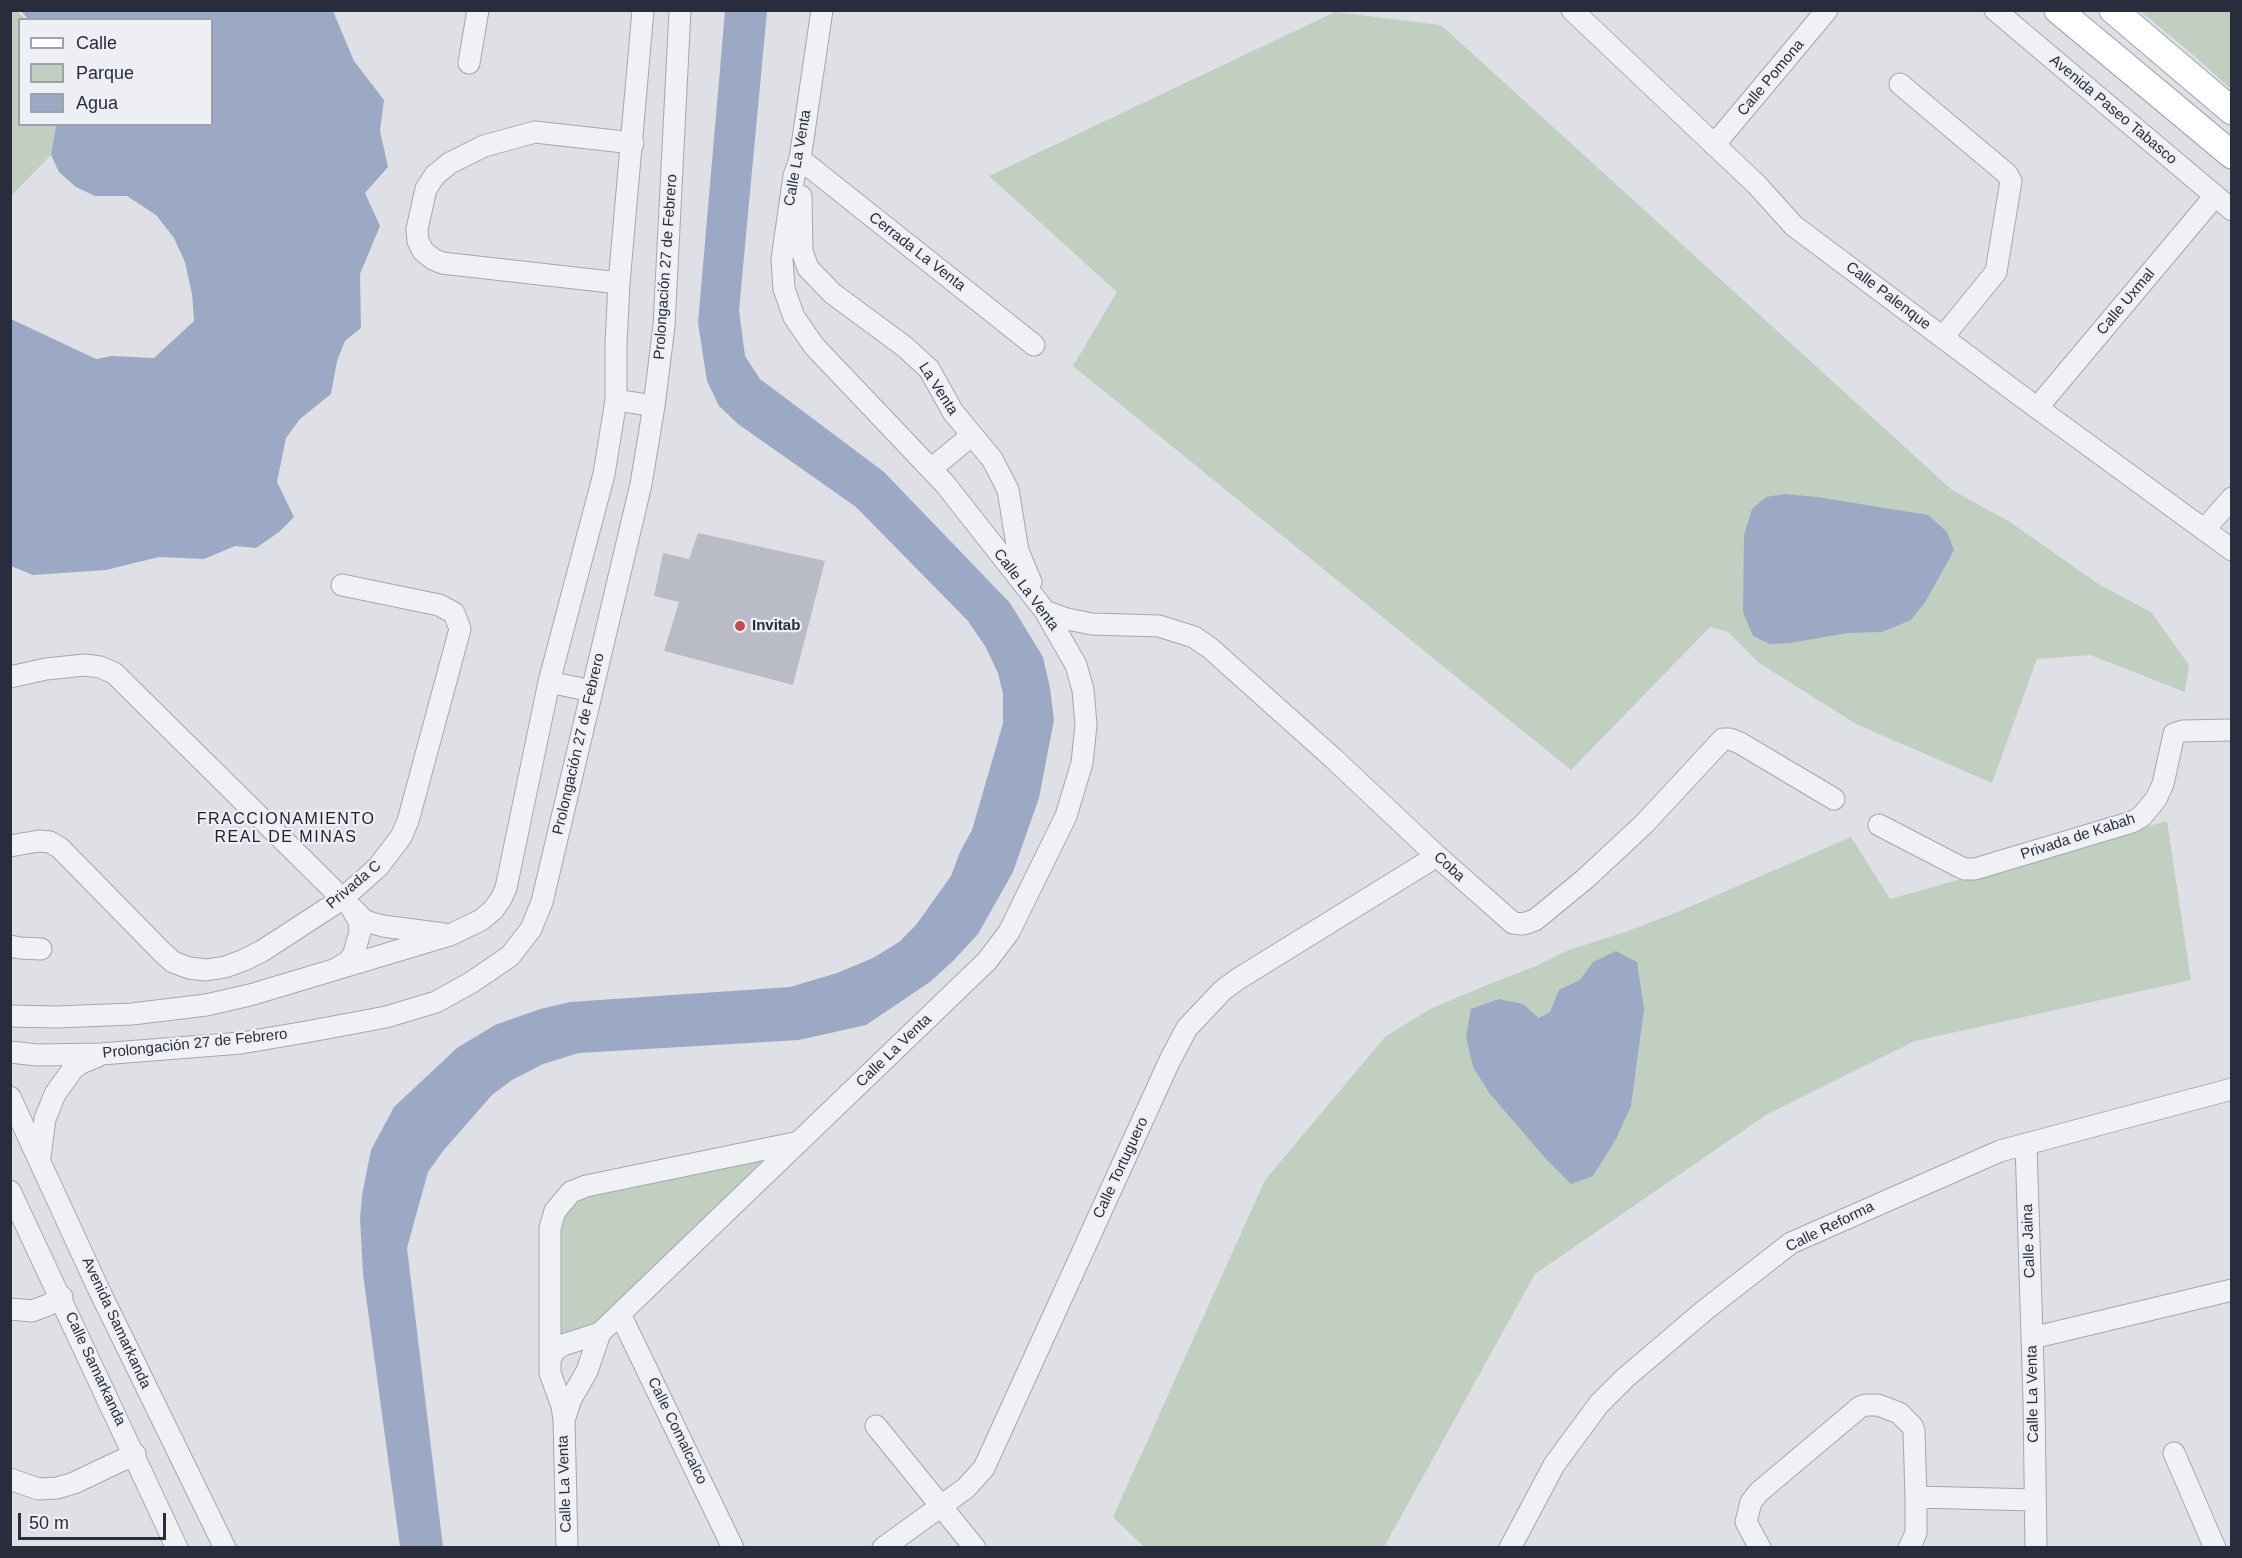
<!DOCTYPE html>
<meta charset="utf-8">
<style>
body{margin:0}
#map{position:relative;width:2242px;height:1558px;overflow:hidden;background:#dee0e6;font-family:Arial,sans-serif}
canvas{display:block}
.frame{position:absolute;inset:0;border:12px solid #282c3c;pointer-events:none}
.legend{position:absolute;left:18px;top:18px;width:195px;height:108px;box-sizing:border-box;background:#edeff4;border:2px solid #9ea1aa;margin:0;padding:8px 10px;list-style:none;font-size:18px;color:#282c3c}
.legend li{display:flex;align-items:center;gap:12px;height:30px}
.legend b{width:30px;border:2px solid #9ea1aa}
.scale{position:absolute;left:18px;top:1513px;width:148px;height:27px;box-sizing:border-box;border:3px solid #282c3c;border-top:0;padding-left:8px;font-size:18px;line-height:21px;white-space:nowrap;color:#282c3c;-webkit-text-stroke:4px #edeff4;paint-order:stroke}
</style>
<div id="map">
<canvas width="2242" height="1558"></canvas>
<div class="frame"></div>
<ul class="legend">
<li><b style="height:8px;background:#fff"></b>Calle</li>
<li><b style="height:16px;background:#c1cfc0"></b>Parque</li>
<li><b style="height:16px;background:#9ca9c4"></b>Agua</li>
</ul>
<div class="scale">50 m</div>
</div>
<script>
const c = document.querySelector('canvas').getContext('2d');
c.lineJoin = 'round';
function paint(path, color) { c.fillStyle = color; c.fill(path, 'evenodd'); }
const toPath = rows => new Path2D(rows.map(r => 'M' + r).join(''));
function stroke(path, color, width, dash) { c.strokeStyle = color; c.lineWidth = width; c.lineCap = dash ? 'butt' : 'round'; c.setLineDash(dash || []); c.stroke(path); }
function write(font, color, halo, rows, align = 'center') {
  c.font = font + ' Arial,sans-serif'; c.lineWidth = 4.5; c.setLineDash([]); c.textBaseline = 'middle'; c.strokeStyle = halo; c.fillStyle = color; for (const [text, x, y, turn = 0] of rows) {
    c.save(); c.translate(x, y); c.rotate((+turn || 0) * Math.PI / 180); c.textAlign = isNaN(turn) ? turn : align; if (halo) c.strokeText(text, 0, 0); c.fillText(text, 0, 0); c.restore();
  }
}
paint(toPath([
 [16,10,25,19,20,20,20,124,56,125,51,155,11,196,10,11],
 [2140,11,2231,11,2231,89,2191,53],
 [1335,12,1441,25,1952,490,2010,522,2100,585,2151,612,2189,665,2185,692,2090,655,2037,659,1992,783,1856,724,1759,663,1728,632,1710,627,1571,770,1073,366,1117,292,989,176],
 [2167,821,2191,980,1915,1041,1766,1115,1535,1274,1384,1547,1144,1547,1113,1517,1265,1180,1385,1037,1430,1009,1494,982,1536,966,1569,950,1628,931,1680,911,1851,837,1890,899],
 [799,1142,600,1333,549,1339,549,1271,571,1192]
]), '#c1cfc0');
paint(toPath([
 [21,11,333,11,354,61,384,100,380,131,388,167,365,193,380,226,360,274,361,328,345,341,337,361,331,394,300,419,286,438,277,482,294,517,279,532,256,548,235,546,204,559,159,557,106,570,33,575,11,566,11,319,96,359,112,356,154,358,194,321,192,294,185,262,174,238,156,215,127,196,95,196,76,187,59,172,51,155,56,125,212,124,212,20,29,20],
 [725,11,767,11,739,310,745,356,760,379,884,472,1010,603,1043,657,1050,688,1054,720,1039,798,1013,872,978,934,954,960,930,982,866,1025,799,1040,579,1053,543,1064,512,1080,492,1095,443,1151,428,1172,407,1248,443,1547,400,1547,363,1274,360,1218,362,1195,371,1150,394,1107,457,1048,495,1025,540,1009,570,1002,790,987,837,973,873,958,899,942,916,925,951,876,960,852,972,830,1003,723,1003,694,998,673,985,646,968,621,856,507,738,424,719,406,707,381,698,323],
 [1785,494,1817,497,1928,515,1947,532,1954,550,1926,601,1911,620,1882,632,1848,633,1790,643,1770,644,1753,636,1743,612,1744,535,1752,509,1766,497],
 [1616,951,1637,962,1644,1009,1631,1106,1616,1139,1593,1176,1571,1184,1547,1160,1490,1094,1473,1067,1466,1037,1471,1009,1499,999,1523,1004,1539,1018,1550,1012,1559,990,1580,980,1593,962]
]), '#9ca9c4');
paint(toPath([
 [698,533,825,561,793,685,664,651,679,602,654,596,663,553,689,559]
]), '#b9bbc6');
const minor = toPath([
 [1572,10,1757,185,1794,226,2017,393,2232,550],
 [1995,10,2232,210],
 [469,63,478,10],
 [1900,84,2007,174,2011,181,1996,272,1943,337],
 [1714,145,1827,10],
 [800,159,1034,345],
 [801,196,802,251,808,268,832,293,905,347,929,369,953,412,992,459,1003,480,1008,490,1018,551,1031,582],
 [619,283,442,263,433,259,423,251,418,241,417,229,426,189,435,175,450,163,484,146,535,132,633,143],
 [616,400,654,406],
 [2037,408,2215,196],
 [931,469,971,436],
 [2204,530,2232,498],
 [1045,611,1067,619,1092,624,1159,626,1194,637,1210,648,1334,759,1437,856,1513,923,1523,924,1535,920,1585,879,1644,824,1723,739,1730,739,1740,743,1834,799],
 [10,677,46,669,85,665,100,667,114,673,365,921,383,926,444,934],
 [549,682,592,691],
 [1879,825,1964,869,1975,869,2132,822,2142,816,2156,799,2163,784,2174,734,2183,731,2232,730],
 [10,846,39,841,50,842,60,848,161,951,173,962,189,968,206,970,225,967,244,960,262,951,342,899,378,867,401,837,408,821,460,629,454,613,439,605,342,585],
 [10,946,20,948,41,949],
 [336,969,349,961,354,953,360,932,359,921,352,909],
 [10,1016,57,1017,132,1014,206,1005,250,995,450,935,481,920,493,910,501,899,506,888,549,682,604,474,616,400,616,344,619,283,643,10],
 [10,1052,37,1055,101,1054,241,1043,306,1032,386,1017,436,1002,472,982,510,956,531,929,542,902,641,484,654,406,664,326,680,10],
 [10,1097,98,1288,225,1548],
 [2026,1144,2034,1400,2036,1548],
 [40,1157,45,1119,55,1094,73,1069,81,1063,98,1056],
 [10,1191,177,1548],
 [10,1309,32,1311,48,1305,62,1297],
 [620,1314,733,1548],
 [2032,1338,2232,1290],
 [550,1364,550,1228,555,1211,571,1192,586,1186,799,1142],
 [564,1420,571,1399,587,1371,600,1333],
 [876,1426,975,1548],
 [2174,1453,2215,1548],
 [10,1479,38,1489,57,1488,74,1483,135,1454],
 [567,1548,564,1420,562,1406,550,1373,550,1360,554,1351,563,1345,600,1333,987,961,1009,932,1066,816,1082,763,1086,725,1083,690,1076,665,1045,611,945,484,814,346,794,317,784,289,782,259,794,176,800,159,822,10],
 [883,1548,966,1488,984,1468,1170,1060,1187,1028,1223,990,1238,979,1437,856],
 [1510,1548,1554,1465,1599,1404,1625,1378,1705,1310,1791,1243,2000,1151,2232,1089],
 [1760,1548,1746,1522,1751,1502,1759,1492,1860,1407,1866,1405,1878,1405,1899,1413,1912,1426,1914,1431,1916,1497],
 [1909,1548,1916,1533,1916,1497,2035,1500]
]);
const major = toPath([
 [2058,10,2232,155],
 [2113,10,2232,111]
]);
stroke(minor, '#a4a6b0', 23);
stroke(major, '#9ea3b1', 29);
stroke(minor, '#f0f1f5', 21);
stroke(major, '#fff', 27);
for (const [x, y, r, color] of [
 [740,626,6,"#c24d4c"]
]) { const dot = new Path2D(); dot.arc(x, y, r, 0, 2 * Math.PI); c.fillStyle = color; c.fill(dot); stroke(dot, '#edeff4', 2); }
write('15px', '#282c3c', '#edeff4', [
 ["Calle Pomona",1771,78,-50],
 ["Avenida Paseo Tabasco",2113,110,40],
 ["Calle La Venta",798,158,-80],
 ["Cerrada La Venta",917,252,38],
 ["Prolongación 27 de Febrero",666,267,-86],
 ["Calle Palenque",1888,296,37],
 ["Calle Uxmal",2126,302,-50],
 ["La Venta",938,389,57],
 ["Calle La Venta",1026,590,53],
 ["Prolongación 27 de Febrero",579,744,-77],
 ["Privada de Kabah",2078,837,-18],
 ["Coba",1449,867,42],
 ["Privada C",354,885,-40],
 ["Prolongación 27 de Febrero",195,1044,-6],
 ["Calle La Venta",894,1051,-44],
 ["Calle Tortuguero",1121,1168,-65],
 ["Calle Reforma",1830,1227,-26],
 ["Calle Jaina",2029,1241,-92],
 ["Avenida Samarkanda",116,1323,65],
 ["Calle Samarkanda",95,1369,65],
 ["Calle La Venta",2033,1394,-91],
 ["Calle Comalcalco",677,1431,64],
 ["Calle La Venta",565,1484,-92]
]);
write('bold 15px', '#282c3c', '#edeff4', [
 ["Invitab",752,626]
], 'left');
c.letterSpacing = '1.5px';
write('16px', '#1b1e2c', '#edeff4', [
 ["FRACCIONAMIENTO",286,820],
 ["REAL DE MINAS",286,838]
]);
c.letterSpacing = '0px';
</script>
